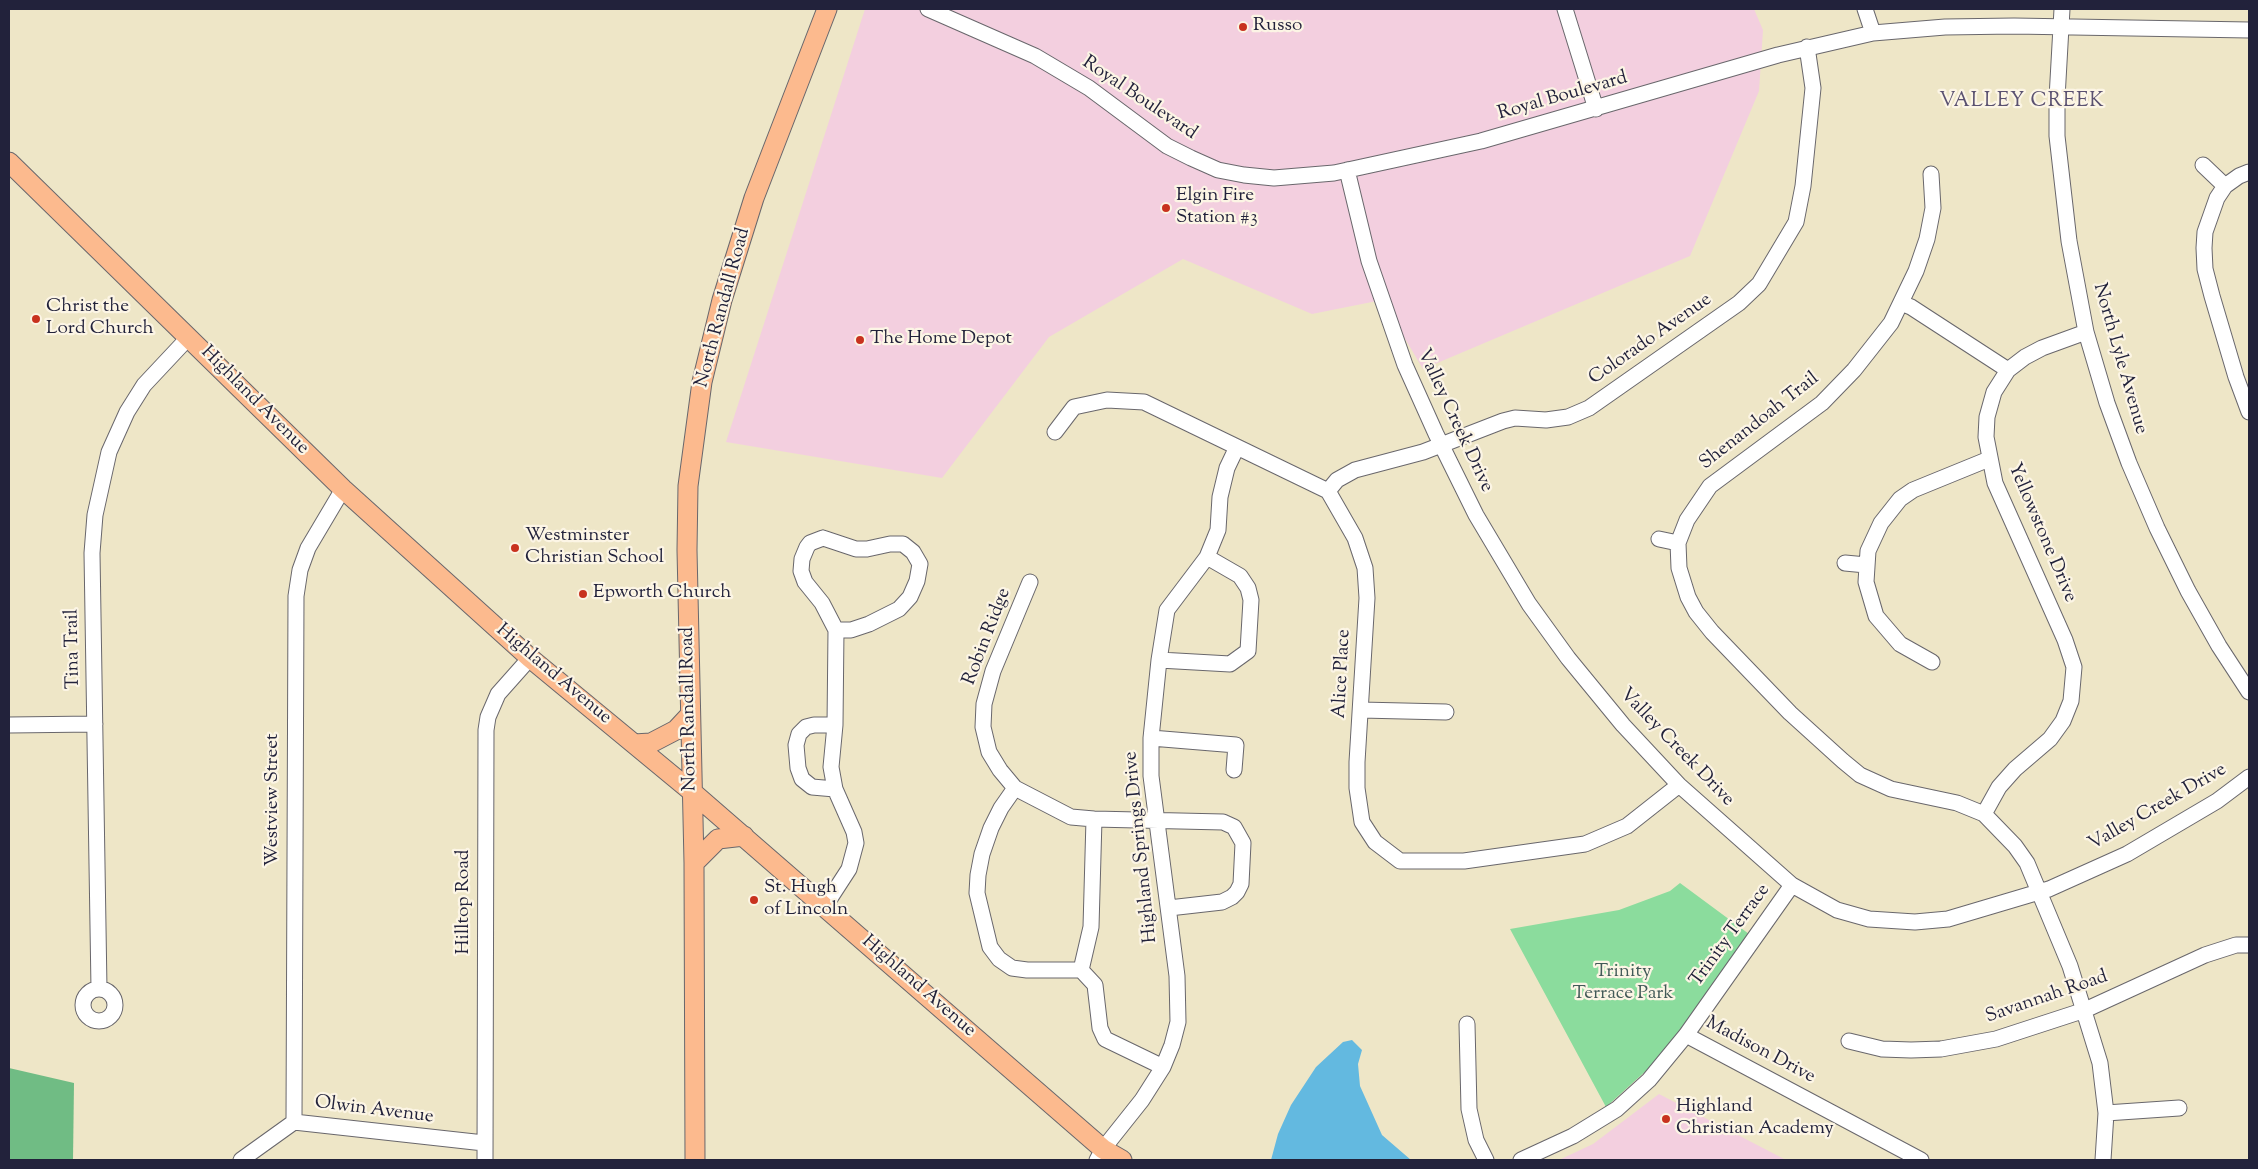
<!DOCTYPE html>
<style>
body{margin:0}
#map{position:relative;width:2258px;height:1169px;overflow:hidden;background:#eee6c7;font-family:"Sorts Mill Goudy",serif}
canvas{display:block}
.frame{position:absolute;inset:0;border:10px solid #22223b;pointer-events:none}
</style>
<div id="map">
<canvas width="2258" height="1169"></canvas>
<div class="frame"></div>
</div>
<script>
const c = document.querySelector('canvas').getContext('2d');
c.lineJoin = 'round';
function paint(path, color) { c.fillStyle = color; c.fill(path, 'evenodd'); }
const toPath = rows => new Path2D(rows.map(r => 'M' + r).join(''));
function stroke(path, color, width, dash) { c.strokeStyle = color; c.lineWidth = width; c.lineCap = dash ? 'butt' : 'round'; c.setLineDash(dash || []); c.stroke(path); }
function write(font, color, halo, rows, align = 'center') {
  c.font = font + ' "Sorts Mill Goudy",serif'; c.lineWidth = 4.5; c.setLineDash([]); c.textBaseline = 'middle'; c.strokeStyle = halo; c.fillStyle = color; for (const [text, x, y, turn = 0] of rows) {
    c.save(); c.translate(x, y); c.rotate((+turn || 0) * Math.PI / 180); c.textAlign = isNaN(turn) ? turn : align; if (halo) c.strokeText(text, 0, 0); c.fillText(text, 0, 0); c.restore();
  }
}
paint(toPath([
 [865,9,1754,9,1763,30,1759,91,1690,256,1423,369,1382,300,1312,314,1183,259,1049,337,942,478,726,442],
 [1659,1094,1786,1160,1559,1160,1593,1144]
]), '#f3cfdf');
paint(toPath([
 [1680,883,1749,934,1699,1007,1659,1059,1606,1107,1510,929,1619,910,1670,891]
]), '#8bdc9d');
paint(toPath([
 [9,1068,74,1083,73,1160,9,1160]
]), '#70bc84');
paint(toPath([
 [1352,1040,1362,1050,1358,1064,1360,1086,1382,1135,1411,1160,1271,1160,1278,1134,1291,1105,1316,1067,1343,1042]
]), '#63b9e0');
const minor = toPath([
 [928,9,1035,56,1089,88,1167,146,1191,158,1218,170,1244,175,1274,178,1334,173,1481,141,1778,55,1873,33,1945,27,2014,26,2249,30],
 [1565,9,1596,109],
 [1865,9,1873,33],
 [2062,9,2057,98,2057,136,2069,241,2086,332,2107,403,2129,463,2157,528,2188,591,2219,646,2249,692],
 [2203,165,2225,186],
 [1347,170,1369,261,1405,365,1436,434,1476,515,1529,604,1568,658,1623,725,1679,785,1792,885,1837,910,1869,919,1915,922,1948,919,2049,889,2127,854,2217,801,2249,777],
 [2249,172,2239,176,2225,186,2217,198,2205,232,2204,248,2205,269,2212,296,2236,377,2249,412],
 [1931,174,1933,208,1927,239,1916,271,1891,323,1854,370,1822,403,1710,486,1687,520,1678,543,1679,568,1688,597,1696,612,1712,632,1790,713,1843,761,1860,775,1891,789,1957,803,1984,814,2015,846,2027,863,2070,966,2100,1063,2106,1113,2103,1160],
 [1901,303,1911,307,2008,370],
 [1055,432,1074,407,1107,400,1144,402,1328,491,1355,538,1365,568,1367,598,1357,762,1357,788,1362,822,1375,842,1400,861,1464,861,1585,844,1627,826,1679,785],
 [1328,491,1337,480,1355,470,1423,452,1503,421,1515,418,1546,420,1568,417,1589,408,1739,303,1759,284,1796,222,1803,186,1813,88,1807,47],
 [823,538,856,549,867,549,890,544,903,544,913,552,920,564,917,581,910,597,899,609,869,624,851,630,836,630,822,603,805,582,801,571,802,559,807,547,810,543,823,538],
 [1659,539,1678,543],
 [1845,563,1866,565],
 [1030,582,993,671,984,704,983,727,989,752,1000,770,1015,788,1071,817,1094,819,1223,822,1234,827,1243,843,1241,884,1237,892,1232,897,1222,902,1169,908],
 [1159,660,1230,664,1248,651,1251,600,1248,588,1240,576,1207,557],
 [1932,662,1900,644,1876,616,1866,582,1868,551,1881,523,1900,499,1913,490,1989,459],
 [1361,710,1446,712],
 [9,725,95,724],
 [1151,738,1236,745,1234,770],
 [1015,788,1001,808,991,828,982,854,978,875,977,893,990,947,999,959,1012,968,1027,970,1081,970,1095,985,1100,1028,1105,1039,1163,1067],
 [835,789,812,787,802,779,798,768,796,745,799,734,806,727,814,725,835,725],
 [1984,814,1999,787,2015,769,2050,739,2063,721,2071,701,2074,667,2065,640,1995,483,1986,437,1987,417,1994,392,2008,370,2025,357,2042,348,2086,332],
 [825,906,849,869,856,843,854,832,835,789,831,767,835,725,836,630],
 [1081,970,1091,927,1094,819],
 '83 1005a16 16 0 1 1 32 0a16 16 0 1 1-32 0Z',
 [99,989,92,553,95,515,109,452,127,412,144,385,189,337],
 [1467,1024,1469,1109,1476,1140,1486,1160],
 [1686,1035,1921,1160],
 [1849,1041,1882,1049,1911,1050,1941,1049,1996,1039,2085,1010,2205,955,2236,945,2249,945],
 [2106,1113,2179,1108],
 [294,1122,296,596,300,570,308,548,343,489],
 [241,1160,294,1122,484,1143],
 [485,1160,486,730,488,717,498,694,530,658],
 [1097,1160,1103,1149,1142,1100,1163,1067,1172,1045,1178,1022,1177,976,1151,776,1151,738,1159,660,1167,610,1207,557,1218,530,1220,497,1227,468,1237,447],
 [1521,1160,1573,1136,1617,1109,1649,1080,1686,1035,1792,885]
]);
const major = toPath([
 [9,162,343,489,530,658,691,791,1103,1149,1122,1160],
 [634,744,651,743,676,730,690,715],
 [694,863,718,839,744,836],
 [695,1160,694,863,687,550,688,486,702,382,722,300,754,198,827,9]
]);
stroke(minor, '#69676c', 17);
stroke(major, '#69676c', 21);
stroke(minor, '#fff', 15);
stroke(major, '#fcba8e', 19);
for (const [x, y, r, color] of [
 [1243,27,5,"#c8321e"],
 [1166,208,5,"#c8321e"],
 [36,319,5,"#c8321e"],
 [860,340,5,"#c8321e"],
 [515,548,5,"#c8321e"],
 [583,594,5,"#c8321e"],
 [754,900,5,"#c8321e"],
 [1666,1119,5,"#c8321e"]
]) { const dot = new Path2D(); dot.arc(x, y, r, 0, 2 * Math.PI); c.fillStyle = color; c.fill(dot); stroke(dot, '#fcf5e5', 2); }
write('19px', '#22223b', '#fcf5e5', [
 ["Russo",1253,27],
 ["Elgin Fire",1176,197],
 ["Station #3",1176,219],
 ["Christ the",46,308],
 ["Lord Church",46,330],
 ["The Home Depot",870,340],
 ["Westminster",525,537],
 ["Christian School",525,559],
 ["Epworth Church",593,594],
 ["St. Hugh",764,889],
 ["of Lincoln",764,911],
 ["Highland",1676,1108],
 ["Christian Academy",1676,1130]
], 'left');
write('19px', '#22223b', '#fcf5e5', [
 ["Royal Boulevard",1563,97,-16],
 ["Royal Boulevard",1139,99,34],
 ["North Randall Road",724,308,-75],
 ["Colorado Avenue",1651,340,-35],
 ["North Lyle Avenue",2119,359,74],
 ["Highland Avenue",254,401,45],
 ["Valley Creek Drive",1454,421,65],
 ["Shenandoah Trail",1760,422,-38],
 ["Yellowstone Drive",2041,533,67],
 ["Robin Ridge",988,637,-69],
 ["Tina Trail",74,649,-91],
 ["Alice Place",1343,674,-87],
 ["Highland Avenue",553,675,40],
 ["North Randall Road",690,709,-91],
 ["Valley Creek Drive",1676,748,46],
 ["Westview Street",274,800,-90],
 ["Valley Creek Drive",2158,808,-30],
 ["Highland Springs Drive",1142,847,-96],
 ["Hilltop Road",465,902,-90],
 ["Trinity Terrace",1731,936,-54],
 ["Highland Avenue",918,987,41],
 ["Savannah Road",2047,998,-19],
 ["Madison Drive",1760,1051,28],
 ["Olwin Avenue",374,1111,7]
]);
write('19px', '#425a58', '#fcf5e5', [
 ["Trinity",1623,973],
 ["Terrace Park",1623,995]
]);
c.letterSpacing = '1px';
write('20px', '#5a5170', '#fcf5e5', [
 ["VALLEY CREEK",2022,103]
]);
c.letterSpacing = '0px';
</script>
